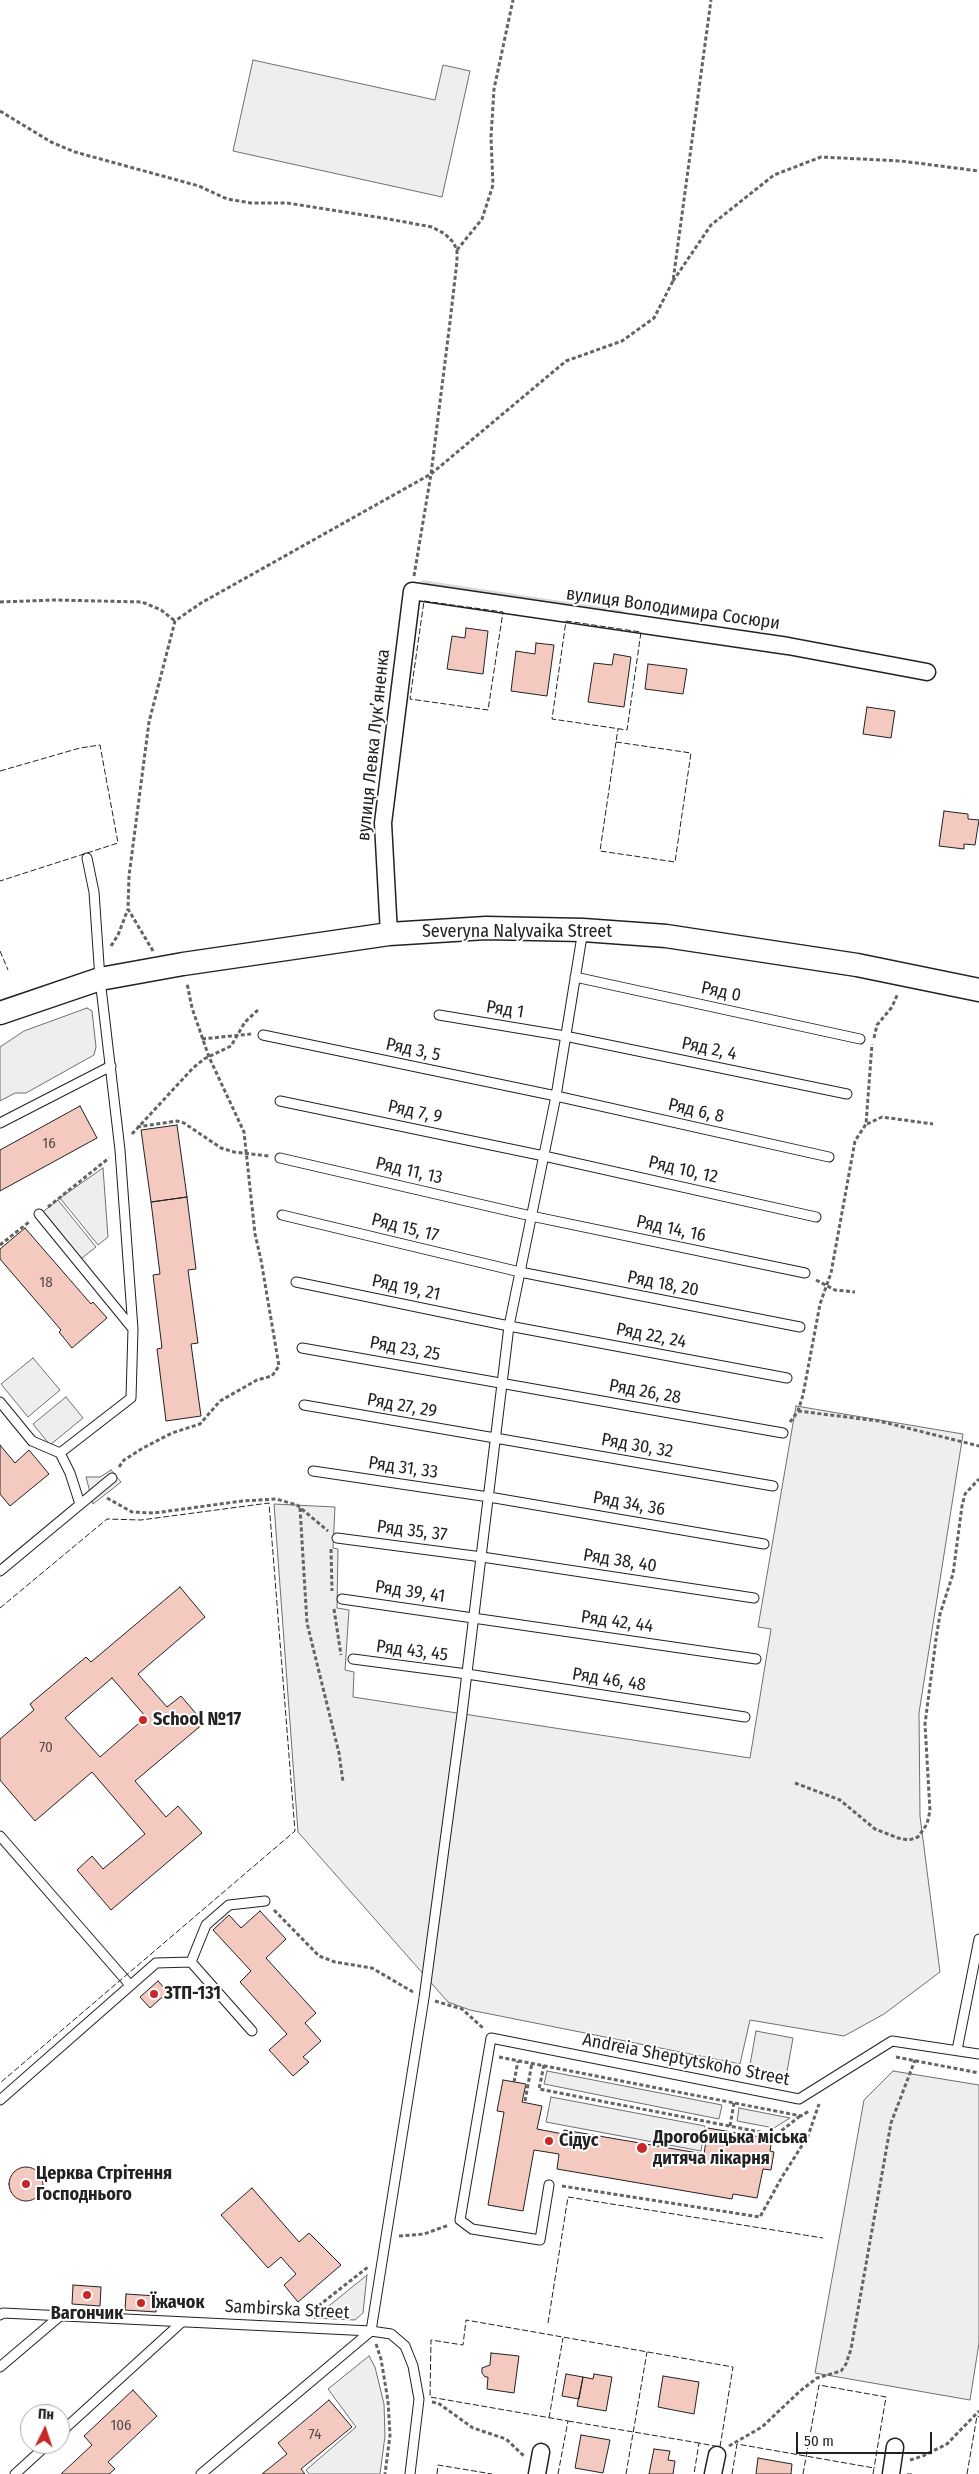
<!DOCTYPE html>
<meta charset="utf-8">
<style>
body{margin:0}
#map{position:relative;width:979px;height:2474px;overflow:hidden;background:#fff;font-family:"Fira Sans Condensed",sans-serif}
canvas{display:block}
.north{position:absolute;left:20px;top:2404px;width:50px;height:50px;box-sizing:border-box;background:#fff;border:1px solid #a7a7a7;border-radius:50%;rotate:4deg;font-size:14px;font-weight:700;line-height:20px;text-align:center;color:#222}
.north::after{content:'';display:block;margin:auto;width:18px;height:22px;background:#c62828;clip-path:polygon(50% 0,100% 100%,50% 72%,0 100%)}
.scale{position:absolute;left:796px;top:2432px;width:136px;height:22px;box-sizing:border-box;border:2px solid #222;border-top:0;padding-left:6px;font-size:15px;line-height:18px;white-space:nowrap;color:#222;-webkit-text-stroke:4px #fff;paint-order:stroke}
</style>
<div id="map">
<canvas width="979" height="2474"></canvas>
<div class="north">Пн</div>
<div class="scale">50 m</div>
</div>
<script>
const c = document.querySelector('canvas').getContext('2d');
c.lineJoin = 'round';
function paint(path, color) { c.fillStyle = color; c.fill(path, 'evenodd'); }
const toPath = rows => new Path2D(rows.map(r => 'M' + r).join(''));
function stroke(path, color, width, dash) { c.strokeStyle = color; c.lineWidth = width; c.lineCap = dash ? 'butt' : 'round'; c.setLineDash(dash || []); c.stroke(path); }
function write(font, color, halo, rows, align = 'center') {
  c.font = font + ' "Fira Sans Condensed",sans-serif'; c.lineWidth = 4; c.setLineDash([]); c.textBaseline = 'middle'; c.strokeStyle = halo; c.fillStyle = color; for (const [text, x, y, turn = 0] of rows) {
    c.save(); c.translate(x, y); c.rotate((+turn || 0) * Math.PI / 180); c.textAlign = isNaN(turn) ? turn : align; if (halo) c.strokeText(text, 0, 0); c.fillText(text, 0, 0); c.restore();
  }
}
const green = toPath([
 [253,60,435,100,443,65,470,71,442,197,233,151,253,60],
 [87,1008,92,1011,96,1047,94,1055,26,1093,15,1093,0,1101,0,1047,24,1031,87,1008],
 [103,1168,108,1237,98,1245,60,1198,103,1168],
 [33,1358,60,1390,28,1417,1,1384,33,1358],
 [796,1406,963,1434,919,1713,920,1816,940,1972,884,2014,844,2036,750,2020,740,2064,470,2010,448,2002,298,1832,274,1504,335,1507,333,1548,338,1549,337,1608,349,1610,345,1670,354,1672,353,1697,750,1758,771,1629,758,1627,796,1406],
 [547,2071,722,2105,719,2119,544,2084,547,2071],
 [893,2071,979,2085,979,2343,970,2400,815,2373,864,2100,893,2071],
 [551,2097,705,2126,701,2151,546,2122,551,2097],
 [739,2108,790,2118,774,2128,737,2121,739,2108],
 [367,2275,363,2313,355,2320,314,2318,367,2275],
 [369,2356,375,2367,384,2404,385,2436,380,2474,309,2474,306,2470,356,2427,328,2389,369,2356]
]);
paint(green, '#eee');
stroke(green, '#6f6f6f', 1);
const parking = toPath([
 [58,1200,96,1247,77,1262,39,1215,58,1200],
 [66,1397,83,1418,50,1445,33,1424,66,1397],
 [111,1470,121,1482,93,1504,86,1477,100,1477,111,1470],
 [756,2031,793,2038,785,2083,748,2076,756,2031]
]);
paint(parking, '#ededed');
stroke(parking, '#6f6f6f', 1);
stroke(toPath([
 [423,583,621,613]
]), '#d9d9d9', 5.5);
const building = toPath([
 [466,628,488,631,483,674,447,669,452,636,465,638,466,628],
 [536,643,554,645,547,696,511,691,516,651,535,654,536,643],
 [614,654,631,657,624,707,588,702,594,663,612,665,614,654],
 [648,664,687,669,683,694,645,689,648,664],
 [867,707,895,711,891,738,863,734,867,707],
 [944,811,968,814,968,819,979,820,975,845,964,844,964,849,939,846,944,811],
 [80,1106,97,1138,0,1191,0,1150,80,1106],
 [177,1125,187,1197,151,1202,141,1130,177,1125],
 [187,1197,196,1269,188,1270,198,1343,191,1344,201,1416,166,1421,157,1349,162,1348,153,1275,160,1274,151,1202,187,1197],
 [25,1228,91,1304,93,1302,107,1318,72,1348,59,1332,61,1330,0,1259,0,1249,25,1228],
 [0,1445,15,1463,29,1450,49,1474,10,1506,0,1494,0,1445],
 [180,1587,205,1617,138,1674,167,1707,181,1696,204,1723,135,1781,166,1817,178,1806,202,1833,111,1910,77,1870,92,1856,103,1869,145,1834,92,1772,35,1821,0,1780,0,1739,34,1710,30,1704,86,1657,91,1662,180,1587],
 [112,1678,146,1717,100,1757,65,1718,112,1678],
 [260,1911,286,1939,266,1958,316,2013,305,2023,321,2041,303,2057,309,2062,293,2076,269,2050,287,2034,240,1982,251,1971,213,1930,229,1915,241,1928,260,1911],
 [158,1981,168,1992,150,2008,140,1997,158,1981],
 [503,2080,526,2084,522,2102,542,2106,537,2129,563,2134,564,2130,704,2154,708,2128,772,2139,770,2151,774,2152,771,2170,763,2169,757,2198,733,2194,732,2199,557,2169,559,2154,534,2150,523,2211,488,2205,504,2112,497,2111,503,2080],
 '9 2184a17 17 0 1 1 34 0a17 17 0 1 1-34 0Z',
 [252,2188,299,2242,309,2233,341,2265,298,2302,284,2285,296,2274,281,2257,268,2268,221,2215,252,2188],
 [73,2285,101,2287,100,2306,72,2304,73,2285],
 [126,2294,157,2296,156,2312,125,2310,126,2294],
 [491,2353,519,2356,514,2393,487,2389,488,2377,485,2377,482,2373,482,2368,490,2365,491,2353],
 [566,2374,583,2377,579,2399,562,2396,566,2374],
 [594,2374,612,2377,606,2411,577,2406,583,2377,593,2379,594,2374],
 [663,2376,699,2382,694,2414,658,2407,663,2376],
 [133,2390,157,2416,108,2462,115,2469,109,2474,61,2474,92,2445,84,2436,133,2390],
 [329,2400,352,2427,301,2469,305,2474,262,2474,287,2454,278,2443,329,2400],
 [581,2435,610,2440,603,2473,575,2468,581,2435],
 [654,2449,670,2451,668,2460,675,2461,673,2474,649,2474,654,2449],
 [758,2458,792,2464,791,2474,756,2474,758,2458]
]);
paint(building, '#f3c9c0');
stroke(building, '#222', 1);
const lane = toPath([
 [575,977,860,1039],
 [439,1015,565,1036,847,1094],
 [263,1035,556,1096,829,1157],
 [280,1101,544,1156,816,1217],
 [0,1123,111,1066],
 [280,1158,531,1216,805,1273],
 [39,1214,133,1329],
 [282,1215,520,1272,800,1327],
 [296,1282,509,1326,787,1378],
 [302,1348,783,1433],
 [0,1402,32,1441,60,1453,70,1473,80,1504],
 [304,1405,773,1486],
 [60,1453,131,1398,133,1329,120,1150,100,979,94,892,87,858],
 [313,1471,489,1497,764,1544],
 [337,1538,482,1557,754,1598],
 [0,1571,112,1478],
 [342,1599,756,1659],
 [353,1659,467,1674,745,1717],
 [0,1836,130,1985],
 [191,1962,206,1925,229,1905,265,1901],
 [957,2050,979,1939],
 [0,2100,156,1963,191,1962,252,2031],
 [549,2185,540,2240,472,2229,460,2220,491,2038,799,2099,892,2041,979,2054],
 [0,2315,3,2313,371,2331,391,2334,405,2346,413,2366,419,2399,410,2474],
 [0,2367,60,2316],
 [60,2433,182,2322],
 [15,2474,48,2444],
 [201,2474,371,2331,424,1998,462,1714,509,1326,556,1096,583,930]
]);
const street = toPath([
 [389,934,383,823,412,591,788,646,927,672],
 [537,2474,541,2452],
 [713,2474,717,2455],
 [891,2474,895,2447]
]);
const secondary = toPath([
 [0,1013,100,979,183,964,389,934,486,928,583,930,666,936,857,965,979,990]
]);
stroke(lane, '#222', 11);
stroke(street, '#222', 19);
stroke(secondary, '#222', 25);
stroke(toPath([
 [0,111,51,142,75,152,199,186,227,199,251,203,287,203,383,218,432,227,445,234,453,242,457,250,457,261,450,322,431,474,414,576],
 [457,250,482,219,493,185,491,137,494,89,513,0],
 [673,281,711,225,774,175,821,157,901,161,979,171],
 [0,602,55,600,142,602,161,610,175,621],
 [111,946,118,935,128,909],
 [153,951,128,909,129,876,149,722,175,621,201,603,431,474,566,361,622,341,654,318,673,281,711,0],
 [874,1038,877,1025,892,1007,898,993],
 [202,1039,251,1034],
 [867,1124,882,1117,933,1124],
 [137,1127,177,1121,184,1123,221,1148,234,1152,269,1156],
 [132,1134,193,1068,204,1059,231,1046,245,1022,259,1009],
 [48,1207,109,1158],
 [0,1245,29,1222],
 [816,1280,835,1290,855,1292],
 [798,1411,879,1421,979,1446],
 [790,1422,798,1411,803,1395,820,1304,831,1273,855,1141,866,1124,872,1044],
 [119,1467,124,1460,143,1448,172,1433,200,1424,220,1401,257,1380,272,1376,279,1366,261,1260,255,1234,244,1132,209,1057,192,1008,187,983],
 [107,1498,132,1512,154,1513,242,1501,276,1499,297,1505,328,1531],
 [300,1508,307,1623,339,1753,343,1782],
 [331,1549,332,1591],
 [334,1609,341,1655],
 [795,1783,840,1800,875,1829,898,1838,909,1840,918,1837,927,1824,930,1811,925,1724,936,1639,940,1614,953,1574,962,1506,965,1494,979,1479],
 [274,1910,319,1956,335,1962,372,1968,413,1992],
 [435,2001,462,2009,483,2028],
 [499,2057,801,2116,809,2111],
 [896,2057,979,2073],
 [544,2065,539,2089,776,2135,800,2116],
 [514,2082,518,2061],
 [525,2101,532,2063],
 [730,2126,734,2103],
 [562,2186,760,2217,782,2177,808,2136,819,2104],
 [399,2236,424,2234,449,2225],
 [308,2314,368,2267],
 [376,2344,381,2359,388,2401,390,2435,385,2474],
 [432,2402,438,2403,473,2428,506,2439,524,2456],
 [729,2446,762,2427,800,2391,817,2378,841,2371,846,2364,851,2349,891,2123,915,2060],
 [910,2460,923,2456,947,2444,979,2411]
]), '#646464', 3, [4, 2.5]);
stroke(lane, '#fff', 9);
stroke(street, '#fff', 16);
stroke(secondary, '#fff', 22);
stroke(toPath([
 [424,601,503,612,488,710,410,699,424,601],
 [566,621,641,632,627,730,552,719,566,621],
 [616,742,691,753,675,862,600,851,616,742,618,729],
 [0,771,80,748,100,745,118,843,0,881],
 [0,951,8,970],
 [0,1608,107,1519,141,1520,269,1503,295,1831,0,2083],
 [548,2323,568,2197,823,2238],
 [549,2418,563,2338],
 [568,2421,699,2443],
 [437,2474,438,2465,492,2474],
 [558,2474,568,2421,430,2397,431,2340,463,2345,466,2320,733,2367,720,2447,699,2443,694,2474],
 [626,2474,647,2352],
 [732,2474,737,2444,874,2468,873,2474],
 [803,2474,819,2385,886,2397,874,2468],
 [907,2474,912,2474],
 [967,2474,977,2416,979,2417]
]), '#222', 1, [6, 2.5]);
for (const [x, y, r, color] of [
 [143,1720,5,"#c62828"],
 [154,1994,5,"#c62828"],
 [549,2141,5,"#c62828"],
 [642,2148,6,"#c62828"],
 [26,2184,5,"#c62828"],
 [87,2295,5,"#c62828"],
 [141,2303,5,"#c62828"]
]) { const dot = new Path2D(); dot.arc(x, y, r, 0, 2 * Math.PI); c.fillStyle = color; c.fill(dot); stroke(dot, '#fff', 2); }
write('15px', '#564c4a', null, [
 ["16",49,1144],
 ["18",46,1283],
 ["70",46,1748],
 ["106",121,2426],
 ["74",315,2435]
]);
write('18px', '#222', '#fff', [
 ["вулиця Володимира Сосюри",673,609,8],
 ["вулиця Левка Лукʼяненка",374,745,-84],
 ["Severyna Nalyvaika Street",517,932],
 ["Ряд 0",721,992,12],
 ["Ряд 1",505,1010,9],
 ["Ряд 2, 4",709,1049,12],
 ["Ряд 3, 5",413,1050,12],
 ["Ряд 6, 8",696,1111,13],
 ["Ряд 7, 9",415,1112,12],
 ["Ряд 10, 12",683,1170,13],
 ["Ряд 11, 13",409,1171,13],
 ["Ряд 15, 17",405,1228,14],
 ["Ряд 14, 16",671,1229,12],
 ["Ряд 18, 20",663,1284,11],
 ["Ряд 19, 21",406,1288,12],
 ["Ряд 22, 24",651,1336,11],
 ["Ряд 23, 25",405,1349,10],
 ["Ряд 26, 28",645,1392,10],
 ["Ряд 27, 29",402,1406,10],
 ["Ряд 30, 32",637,1446,10],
 ["Ряд 31, 33",403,1468,8],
 ["Ряд 34, 36",629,1504,10],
 ["Ряд 35, 37",412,1531,7],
 ["Ряд 38, 40",620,1561,9],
 ["Ряд 39, 41",410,1592,8],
 ["Ряд 42, 44",617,1622,8],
 ["Ряд 43, 45",412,1651,7],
 ["Ряд 46, 48",609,1680,9],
 ["Andreia Sheptytskoho Street",686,2060,11],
 ["Sambirska Street",287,2310,3]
]);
write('bold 18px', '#222', '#fff', [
 ["School №17",153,1720],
 ["ЗТП-131",164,1994],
 ["Дрогобицька міська",653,2138],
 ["дитяча лікарня",653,2159],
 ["Сідус",559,2141],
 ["Церква Стрітення",36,2174],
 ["Господнього",36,2195],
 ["Їжачок",151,2303],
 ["Вагончик",87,2314,"center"]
], 'left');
</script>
